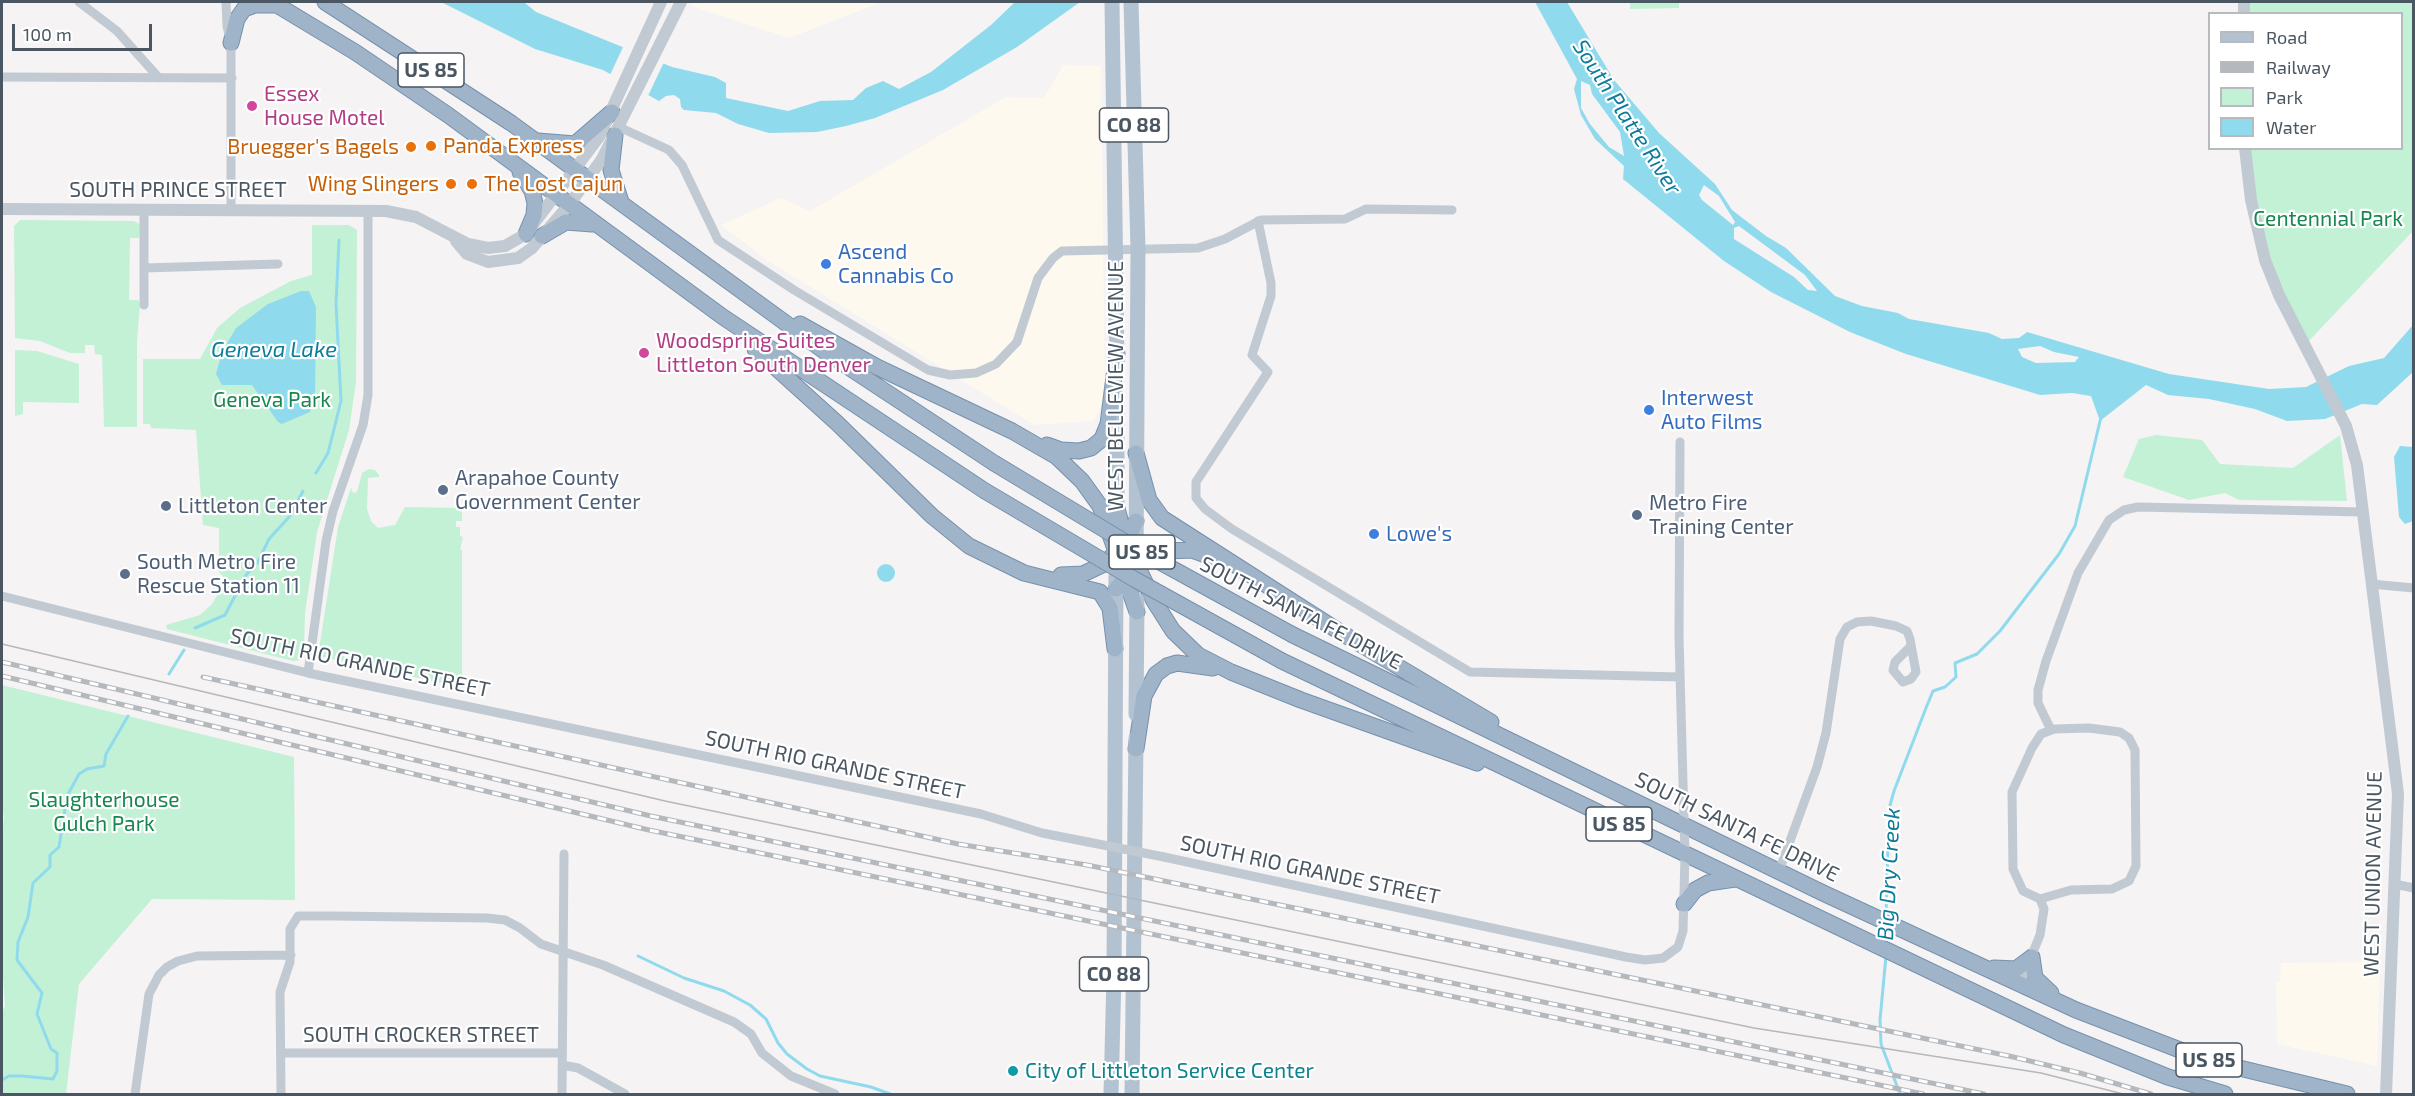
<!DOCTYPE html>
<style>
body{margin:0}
#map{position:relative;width:2415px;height:1096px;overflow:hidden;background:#f5f3f3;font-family:"Exo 2",sans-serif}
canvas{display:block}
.frame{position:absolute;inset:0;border:3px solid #4a5661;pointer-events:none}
.legend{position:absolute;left:2208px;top:12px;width:195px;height:138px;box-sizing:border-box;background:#fff;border:2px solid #b7bbc0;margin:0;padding:8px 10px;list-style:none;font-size:18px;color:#4a5661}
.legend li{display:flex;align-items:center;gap:12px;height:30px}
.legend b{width:30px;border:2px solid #b7bbc0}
.scale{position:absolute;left:12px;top:24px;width:140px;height:27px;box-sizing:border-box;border:3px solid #4a5661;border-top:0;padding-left:8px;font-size:18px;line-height:21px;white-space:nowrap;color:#4a5661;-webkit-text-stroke:4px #fff;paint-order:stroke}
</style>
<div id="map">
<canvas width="2415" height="1096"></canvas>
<div class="frame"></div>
<ul class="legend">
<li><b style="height:8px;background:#b3c2d1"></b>Road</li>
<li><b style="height:8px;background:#b5b8bd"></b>Railway</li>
<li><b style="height:16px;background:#c3f1d5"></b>Park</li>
<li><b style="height:16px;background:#90daee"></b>Water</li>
</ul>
<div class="scale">100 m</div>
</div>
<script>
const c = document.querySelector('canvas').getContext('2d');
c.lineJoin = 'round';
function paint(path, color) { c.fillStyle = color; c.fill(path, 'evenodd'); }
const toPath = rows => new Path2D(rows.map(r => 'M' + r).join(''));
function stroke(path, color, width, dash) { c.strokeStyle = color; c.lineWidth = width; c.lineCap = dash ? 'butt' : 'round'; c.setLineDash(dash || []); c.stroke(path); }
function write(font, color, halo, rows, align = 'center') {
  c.font = font + ' "Exo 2",sans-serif'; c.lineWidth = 4.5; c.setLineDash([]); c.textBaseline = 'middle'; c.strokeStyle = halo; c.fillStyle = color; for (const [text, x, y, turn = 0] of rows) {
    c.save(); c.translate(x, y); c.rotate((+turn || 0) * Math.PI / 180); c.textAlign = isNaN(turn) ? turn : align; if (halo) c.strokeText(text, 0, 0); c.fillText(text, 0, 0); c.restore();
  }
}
paint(toPath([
 [693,2,882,2,789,38,691,6],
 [1063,65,1101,66,1105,401,1093,421,1034,425,767,260,721,225,781,198,810,211,1006,97,1044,98],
 [2380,962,2377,1066,2277,1044,2276,982,2280,981,2281,963]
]), '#fdf9ef');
paint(toPath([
 [1630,2,1679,2,1679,8,1630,9],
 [2244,2,2413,2,2413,231,2306,344,2265,260,2245,149,2402,148,2402,14,2244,14],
 [20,220,134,221,141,225,139,238,130,238,129,300,138,300,140,304,137,341,137,427,104,427,102,355,95,354,94,345,85,345,85,353,70,353,40,341,15,338,14,226],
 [312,225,349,225,357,230,356,382,349,430,317,532,305,613,304,646,300,660,293,661,167,629,166,625,200,615,212,604,226,580,219,572,219,528,203,525,196,430,151,428,150,424,143,424,143,359,200,359,217,328,240,308,291,281,312,275],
 [15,350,37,351,79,364,79,403,23,402,23,414,15,416],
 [2156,435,2202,440,2220,464,2293,468,2340,435,2347,501,2239,500,2225,493,2189,500,2123,477,2139,439],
 [369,469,375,470,379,475,379,477,368,478,367,509,371,521,378,528,395,525,405,507,462,508,462,521,456,521,456,527,460,527,460,536,463,537,460,550,462,550,462,680,470,681,470,689,318,656,338,527,351,488,353,493,357,492,362,473],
 [2,685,294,757,295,900,152,899,79,984,66,1094,2,1094,2,1012,5,1006,2,961,2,839,4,817,2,805]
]), '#c3f1d5');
paint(toPath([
 [441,2,525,3,536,12,672,67,715,77,726,83,726,98,788,111,820,101,853,100,866,88,883,81,899,89,931,72,991,25,1015,2,1080,2,1017,47,943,90,875,118,846,126,817,132,769,133,738,124,716,113,684,110,681,107,680,99,674,95,666,96,659,101,603,70,535,49],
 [1535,2,1567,2,1614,80,1659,133,1715,184,1732,210,1766,236,1786,248,1835,296,1862,306,1898,313,1909,319,1989,333,2002,339,2019,338,2027,332,2169,374,2269,389,2306,387,2349,366,2384,358,2413,325,2413,372,2377,405,2362,404,2325,419,2287,421,2255,409,2209,399,2168,395,2146,385,2100,421,2091,396,2072,393,2040,395,1906,354,1850,332,1771,292,1724,261,1623,179,1624,166,1595,139,1581,115,1574,89,1577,79],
 [1581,81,1590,85,1592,94,1620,132,1624,156,1609,147,1590,124,1581,108],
 [1704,185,1719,196,1735,222,1733,225,1702,200,1699,195],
 [1739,226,1805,275,1817,291,1808,290,1794,277,1734,239,1734,228],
 [2040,346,2054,352,2079,357,2075,362,2036,363,2022,357,2018,349],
 [301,291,309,291,316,307,315,396,310,412,282,424,278,422,252,385,222,385,216,374,222,352,236,328,268,304],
 [2400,446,2413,447,2413,521,2405,524,2399,517,2394,457],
 '877 573a9 9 0 1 1 18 0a9 9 0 1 1-18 0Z'
]), '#90daee');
paint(toPath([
 [625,43,665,60,647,98,609,77]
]), '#f5f3f3');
stroke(toPath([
 [316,473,328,453,341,401,336,304,339,240],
 [195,628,225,615,246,575,258,562,269,539,290,516,303,491],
 [169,674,184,650],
 [1886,916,1889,809,1894,791,1926,708,1933,691,1945,687,1956,677,1955,663,1977,654,2000,631,2059,554,2075,526,2101,417],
 [1886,943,1886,929],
 [638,956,684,978,724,991,750,1005,766,1019,778,1043,787,1054,807,1069,820,1076,871,1087,890,1094],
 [1886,956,1880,1020,1881,1044,1900,1094],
 [2,1080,9,1076,22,1076,53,1079,57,1071,57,1053,51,1049,37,1014,42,993,17,960,18,942,28,917,33,883,50,867,50,855,59,847,67,796,79,774,87,769,104,766,106,754,128,716]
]), '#90daee', 3);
const trunk = toPath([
 [272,2,355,52,448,115,723,317,985,491],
 [325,2,511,123,824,351,994,463],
 [231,43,237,19,244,9,255,5,278,5],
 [615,135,611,170,621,202],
 [538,141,575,144,612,112],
 [520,172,532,191,535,203,534,215,526,234],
 [542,236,566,222,592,224],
 [800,324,877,367,1012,431,1057,457,1082,481,1100,506,1137,612],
 [755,349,837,423,932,516,969,546,1024,573,1100,592,1110,608,1115,649],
 [1047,445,1061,450,1079,451,1091,448,1102,439,1108,424,1117,353],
 [1136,453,1149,500,1162,518,1340,632,1491,722],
 [1116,504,1126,543,1154,601,1173,631,1198,655,1231,672,1301,700,1477,763],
 [1061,575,1083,574,1104,564,1126,543,1136,521],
 [1116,589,1136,566,1165,551,1192,550,1214,558],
 [1293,635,1823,893,2076,1010,2206,1060,2347,1094],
 [1282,661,2064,1035,2168,1077,2225,1094],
 [1136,749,1144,696,1156,674,1167,666,1177,663,1213,668],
 [1684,904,1695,890,1708,883,1735,879],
 [2032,957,2035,978,2051,993],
 [1994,968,2016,969,2032,957]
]);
stroke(trunk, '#7690ad', 17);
stroke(toPath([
 [79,2,117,31,159,78],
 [226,2,227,26,231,43,231,210],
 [2,77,232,78],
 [619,127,669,150,682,165,718,240,794,290,928,370,950,375,976,373,996,364,1017,342,1038,278,1053,258,1062,251,1198,248,1225,239,1261,220,1345,219,1366,209,1452,210],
 [144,210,144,305],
 [1258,221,1271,283,1271,296,1252,355,1268,372,1196,482,1196,498,1205,509,1232,529,1470,672,1680,677],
 [144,268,278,264],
 [2371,584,2414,588],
 [2,596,308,673,981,814,1042,833,1088,842],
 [308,673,326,541,333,511,363,425,368,395,368,211],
 [2089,728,2120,732,2129,738,2135,750,2136,866,2129,881,2112,889,2071,890,2040,899,2023,891,2013,869,2012,792,2032,748,2041,734,2054,729,2089,728],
 [2051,730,2038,703,2038,690,2046,661,2078,573,2109,520,2124,510,2138,507,2363,512],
 [1164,857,1626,957,1645,960,1663,958,1678,947,1683,931,1685,855,1679,637,1680,442],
 [1779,871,1817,767,1826,733,1840,639,1847,627,1857,622,1871,621,1896,626,1907,631,1910,639,1916,672,1911,679,1903,682,1893,670,1895,662,1911,646],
 [2394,884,2414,888],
 [2020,984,2040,935,2044,909,2040,899],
 [281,1053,562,1053],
 [562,1065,578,1068,625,1094],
 [135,1094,149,994,159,975,167,967,178,961,197,956,291,955],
 [281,1094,280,992,290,962,290,929,298,916,335,916,487,918,505,920,520,928,541,944,603,965,734,1022,751,1034,762,1053,791,1076,835,1094],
 [562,1094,564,854]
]), '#c1cad2', 9);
stroke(toPath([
 [2244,14,2244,2],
 [2245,148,2251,200,2265,260,2279,295,2346,426,2357,465,2398,794,2386,1094],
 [2,209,386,211,416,217,468,244,488,248,505,246,526,234,599,137,661,2],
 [456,241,467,254,488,262,518,258,532,248,569,205,602,159,681,2]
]), '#c1cad2', 12);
stroke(toPath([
 [1112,2,1117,366],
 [1131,2,1138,249,1136,561],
 [1117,516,1117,396],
 [1136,714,1137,600],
 [1111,1094,1114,975,1116,576],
 [1132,1094,1136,738]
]), '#b3c2d1', 15);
stroke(trunk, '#9fb4c9', 15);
stroke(toPath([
 [2,644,665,801,1754,1028,2041,1073,2123,1094]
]), '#b5b8bd', 1.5);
const rail = toPath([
 [2,662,651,816,1984,1094],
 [2,676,649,830,1923,1094],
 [203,677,958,844,1087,865,2009,1056,2080,1073,2151,1094]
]);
stroke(rail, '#b5b8bd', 5);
stroke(rail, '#fff', 3, [9]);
const trunkBridge = toPath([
 [994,463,1140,551,1293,635],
 [985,491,1134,579,1282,661]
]);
stroke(trunkBridge, '#7690ad', 17, []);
stroke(toPath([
 [1088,842,1164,857]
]), '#c1cad2', 9);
stroke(trunkBridge, '#9fb4c9', 15);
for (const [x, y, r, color] of [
 [252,106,6,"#d1479c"],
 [431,146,6,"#e8710a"],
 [411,147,6,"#e8710a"],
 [451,184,6,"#e8710a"],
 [472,184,6,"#e8710a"],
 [826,264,6,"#3f7fe0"],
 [644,353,6,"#d1479c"],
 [1649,410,6,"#3f7fe0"],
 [443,490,6,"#5c6f8a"],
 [166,506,6,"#5c6f8a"],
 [1637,515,6,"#5c6f8a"],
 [1374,534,6,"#3f7fe0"],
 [125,574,6,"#5c6f8a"],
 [1013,1071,6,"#0f9aa8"]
]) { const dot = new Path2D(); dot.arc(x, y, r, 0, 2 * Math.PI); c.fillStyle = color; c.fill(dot); stroke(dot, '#fff', 2); }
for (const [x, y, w] of [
 [431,70,66],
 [1134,125,69],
 [1142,552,66],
 [1619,824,66],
 [1114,974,69],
 [2209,1060,66]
]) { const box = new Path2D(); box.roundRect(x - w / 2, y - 17, w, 34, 4.5); c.fillStyle = '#fff'; c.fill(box); stroke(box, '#4a5661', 1.5); }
write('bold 20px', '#4a5661', null, [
 ["US 85",431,70],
 ["CO 88",1134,125],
 ["US 85",1142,552],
 ["US 85",1619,824],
 ["CO 88",1114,974],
 ["US 85",2209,1060]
]);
write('21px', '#b23c85', '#fff', [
 ["Essex",264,94],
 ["House Motel",264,118],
 ["Woodspring Suites",656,341],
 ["Littleton South Denver",656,365]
], 'left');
write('21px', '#c56008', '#fff', [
 ["Panda Express",443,146],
 ["Bruegger's Bagels",399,147,"right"],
 ["Wing Slingers",439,184,"right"],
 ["The Lost Cajun",484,184]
], 'left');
write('21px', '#4a5661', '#fff', [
 ["SOUTH PRINCE STREET",178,190],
 ["WEST BELLEVIEW AVENUE",1116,386,-90],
 ["SOUTH SANTA FE DRIVE",1301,613,27],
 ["SOUTH RIO GRANDE STREET",360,663,12],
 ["SOUTH RIO GRANDE STREET",835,765,12],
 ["SOUTH SANTA FE DRIVE",1737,827,26],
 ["SOUTH RIO GRANDE STREET",1310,870,12],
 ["WEST UNION AVENUE",2373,874,-89],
 ["SOUTH CROCKER STREET",421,1035]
]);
write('21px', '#17864f', '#fff', [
 ["Centennial Park",2328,219],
 ["Geneva Park",272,400],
 ["Slaughterhouse",104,800],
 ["Gulch Park",104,824]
]);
write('21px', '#366cbe', '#fff', [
 ["Ascend",838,252],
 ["Cannabis Co",838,276],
 ["Interwest",1661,398],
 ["Auto Films",1661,422],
 ["Lowe's",1386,534]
], 'left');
write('21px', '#4e5e75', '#fff', [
 ["Arapahoe County",455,478],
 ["Government Center",455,502],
 ["Metro Fire",1649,503],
 ["Training Center",1649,527],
 ["Littleton Center",178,506],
 ["South Metro Fire",137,562],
 ["Rescue Station 11",137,586]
], 'left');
write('21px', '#0d838f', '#fff', [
 ["City of Littleton Service Center",1025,1071]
], 'left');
write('italic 22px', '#0c7c9b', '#fff', [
 ["South Platte River",1627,117,57],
 ["Geneva Lake",274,350],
 ["Big Dry Creek",1889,874,-87]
]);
</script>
